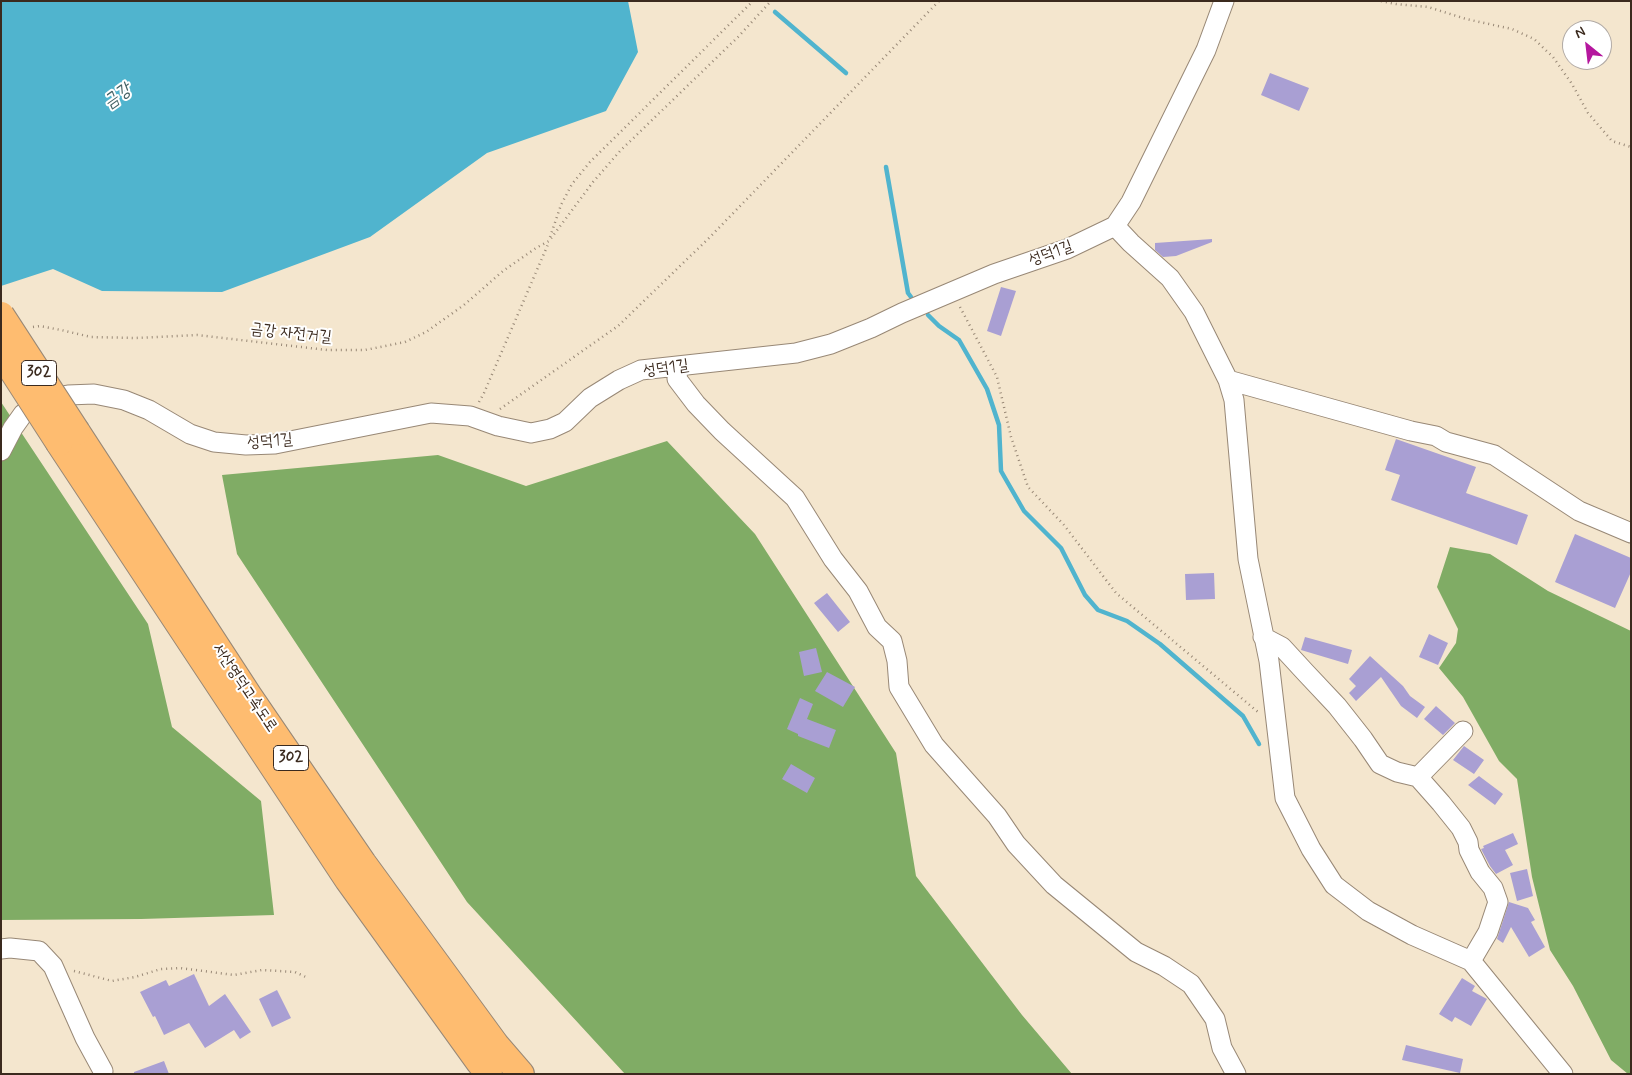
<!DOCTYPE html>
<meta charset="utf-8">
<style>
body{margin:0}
#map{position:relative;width:1632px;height:1075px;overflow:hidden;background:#f4e6ce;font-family:Mynerve,sans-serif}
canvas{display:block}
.frame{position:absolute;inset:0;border:2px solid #3b2a1e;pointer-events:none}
.north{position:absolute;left:1562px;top:20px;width:50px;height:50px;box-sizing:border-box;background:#fff;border:1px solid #b1aaa5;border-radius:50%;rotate:331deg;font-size:14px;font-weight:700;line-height:20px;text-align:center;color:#3b2a1e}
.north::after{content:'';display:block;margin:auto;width:18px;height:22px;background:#b5179e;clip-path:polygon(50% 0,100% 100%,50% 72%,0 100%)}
</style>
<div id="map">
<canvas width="1632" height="1075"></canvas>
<div class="frame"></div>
<div class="north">N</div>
</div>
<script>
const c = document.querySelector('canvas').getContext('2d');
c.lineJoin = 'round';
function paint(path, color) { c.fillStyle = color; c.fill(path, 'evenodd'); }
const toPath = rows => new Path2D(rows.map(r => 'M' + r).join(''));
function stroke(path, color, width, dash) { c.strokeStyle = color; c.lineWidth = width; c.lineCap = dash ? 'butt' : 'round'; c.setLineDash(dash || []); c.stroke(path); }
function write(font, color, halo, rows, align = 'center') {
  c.font = font + ' Mynerve,"Poor Story",sans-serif'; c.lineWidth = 4; c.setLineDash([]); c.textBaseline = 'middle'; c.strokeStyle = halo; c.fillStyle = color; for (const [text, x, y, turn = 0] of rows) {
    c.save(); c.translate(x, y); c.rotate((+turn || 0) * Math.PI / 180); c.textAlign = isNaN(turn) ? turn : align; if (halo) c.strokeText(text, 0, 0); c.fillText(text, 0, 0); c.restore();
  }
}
paint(toPath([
 [1,402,148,624,172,727,261,801,274,915,141,919,1,920],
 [667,441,755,534,896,753,916,876,1022,1015,1072,1074,625,1074,467,902,237,554,222,475,438,455,526,486],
 [1450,547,1490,554,1548,591,1631,631,1631,1074,1628,1074,1611,1060,1573,986,1550,950,1532,877,1517,779,1499,761,1463,697,1439,668,1456,643,1458,629,1437,587]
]), '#80ac65');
paint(toPath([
 [1,1,628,1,638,52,606,111,487,153,370,237,222,292,102,291,53,269,1,286]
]), '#50b4ce');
stroke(toPath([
 [775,12,846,73],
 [886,167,908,293,911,297],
 [928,315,939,326,959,340,987,389,999,425,1001,471,1024,511,1061,548,1085,595,1098,610,1127,621,1160,644,1243,716,1259,744]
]), '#50b4ce', 4.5);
paint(toPath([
 [1270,73,1309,88,1299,111,1261,95],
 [1212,239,1212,242,1176,256,1163,257,1155,250,1155,243],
 [1001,287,1016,291,1001,336,987,331],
 [1396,439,1476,467,1466,493,1528,515,1517,545,1391,500,1400,475,1385,470],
 [1575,534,1631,558,1631,572,1615,608,1555,582],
 [1214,573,1215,599,1186,600,1185,574],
 [827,593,850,622,838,632,814,603],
 [1429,634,1448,643,1438,665,1419,657],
 [1305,637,1352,650,1348,664,1301,650],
 [816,648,822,672,804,676,799,652],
 [1370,656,1403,686,1410,696,1425,707,1417,718,1401,706,1381,677,1356,701,1349,693,1356,686,1349,679],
 [827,672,855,687,843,707,815,691],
 [800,698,813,704,807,719,836,730,829,748,798,736,798,734,787,729],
 [1436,706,1455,723,1443,735,1424,719],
 [1464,746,1484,760,1474,774,1453,760],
 [791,764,815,778,807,793,782,779],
 [1479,776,1503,794,1495,805,1468,785],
 [1513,833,1518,844,1505,850,1513,865,1496,874,1490,866,1481,849,1484,848,1483,846],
 [1527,869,1533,896,1517,901,1510,873],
 [1509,902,1528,908,1535,920,1531,922,1545,947,1529,957,1511,927,1503,943,1497,939],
 [194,974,209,1006,225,994,251,1032,240,1039,234,1030,205,1048,189,1023,164,1035,155,1016,153,1017,140,992,166,980,169,986],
 [1462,978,1475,986,1472,991,1487,999,1471,1026,1455,1017,1452,1022,1439,1014],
 [277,990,291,1018,272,1027,259,999],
 [1406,1045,1463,1059,1460,1073,1402,1060],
 [164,1061,169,1074,134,1074,134,1072]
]), '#a99fd3');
const minor = toPath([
 [1115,226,1131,243,1170,278,1194,312,1228,380,1234,400,1248,559,1269,661,1285,798,1311,849,1334,885,1368,911,1412,935,1471,961,1563,1074],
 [678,367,677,379,696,404,722,431,795,498,833,559,858,591,877,627,892,641,897,661,899,687,934,745,997,816,1016,844,1054,885,1136,952,1164,966,1191,984,1215,1019,1222,1048,1236,1074],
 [1228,380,1411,431,1436,436,1446,442,1494,455,1579,511,1631,533],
 [1,451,13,428,23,414,45,399,68,395,94,394,124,400,149,410,190,434,214,442,246,445,275,444,431,413,470,416,498,426,531,433,550,429,565,422,590,398,619,380,641,370,796,353,831,344,871,328,902,313,994,274,1067,249,1115,226,1131,202,1206,50,1224,1],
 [1263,637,1282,647,1305,672,1337,706,1363,739,1380,764,1397,772,1418,777,1441,803,1461,828,1468,842,1469,850,1480,872,1493,888,1498,902,1488,932,1471,961],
 [1418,777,1463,731],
 [1,949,10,948,39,951,53,966,85,1038,103,1071]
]);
const highway = toPath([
 [77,432,249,696,363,863,496,1045,521,1074],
 [59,443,348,880,479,1062,489,1074]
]);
stroke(minor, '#988876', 21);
stroke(highway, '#988876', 28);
stroke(toPath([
 [1381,1,1396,4,1428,7,1466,19,1512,29,1534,39,1553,57,1572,84,1588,113,1612,141,1631,147],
 [550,237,561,205,572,184,590,162,753,1],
 [960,307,997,377,1011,437,1028,487,1064,525,1116,593,1258,712],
 [33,327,40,326,61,330,91,337,135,338,197,335,327,350,365,350,405,342,426,332,464,305,503,271,536,248,549,241,593,182,620,151,738,37,771,1],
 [479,402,484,393,549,242],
 [500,409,618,326,710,237,939,1],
 [74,971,112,981,135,977,161,969,180,968,234,975,262,970,295,972,308,978]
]), '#988876', 2.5, [1, 4]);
stroke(minor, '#fff', 19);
stroke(highway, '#febc70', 26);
const highwayBridge = toPath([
 [1,315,77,432],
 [1,353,59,443]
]);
stroke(highwayBridge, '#988876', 28, []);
stroke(highwayBridge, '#febc70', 26);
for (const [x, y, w] of [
 [39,373,35],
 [291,758,35]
]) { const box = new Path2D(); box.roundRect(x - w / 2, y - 12.5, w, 25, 4); c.fillStyle = '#fff'; c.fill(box); stroke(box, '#3b2a1e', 1); }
write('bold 15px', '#3b2a1e', null, [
 ["302",39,373],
 ["302",291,758]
]);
write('16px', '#3b2a1e', '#fff', [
 ["성덕1길",1051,254,-20],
 ["금강 자전거길",291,334,6],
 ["성덕1길",666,369,-8],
 ["성덕1길",270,442,-5],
 ["서산영덕고속도로",244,688,56]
]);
write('italic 18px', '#436164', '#fff', [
 ["금강",118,97,-35]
]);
</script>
